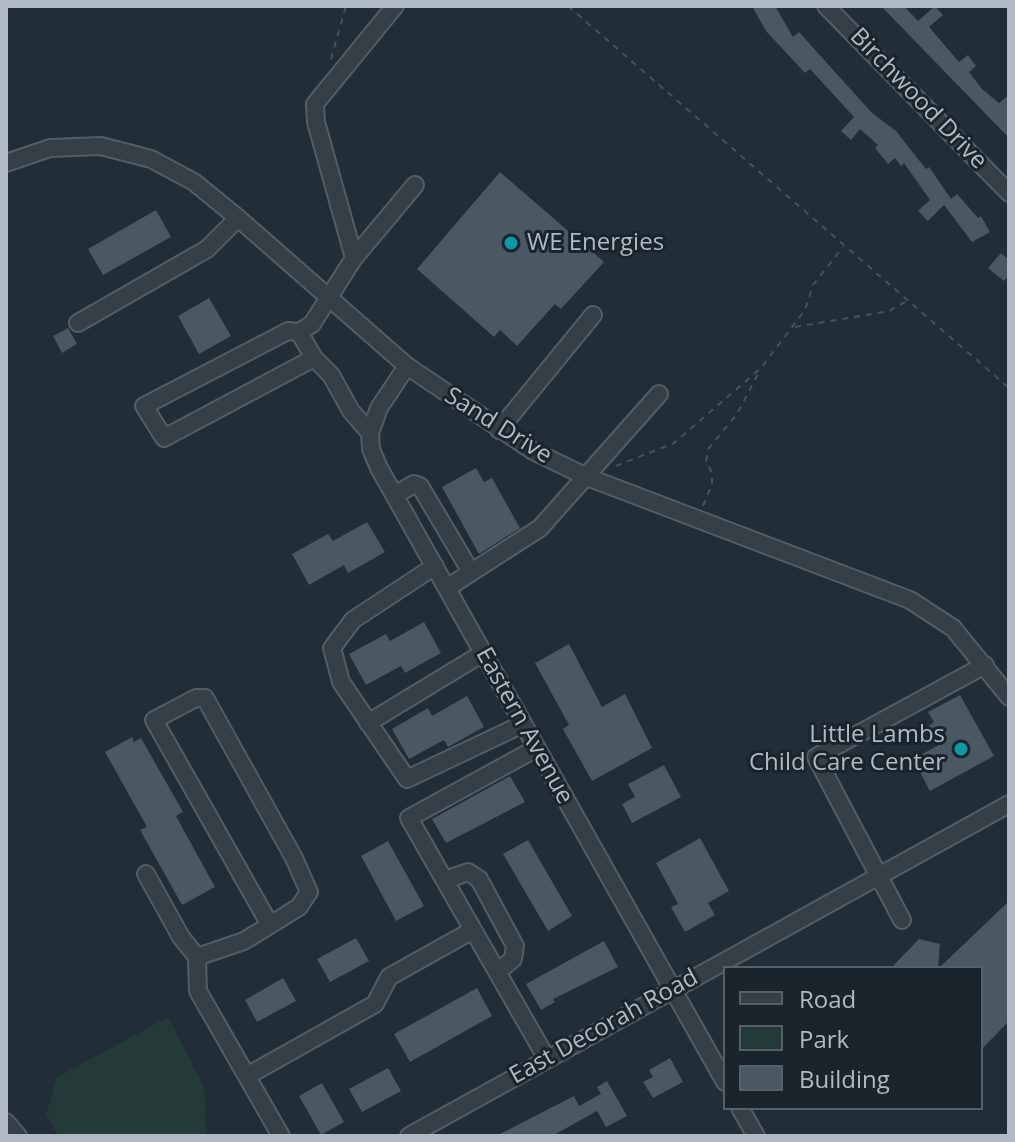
<!DOCTYPE html>
<style>
body{margin:0}
#map{position:relative;width:1015px;height:1142px;overflow:hidden;background:#212d37;font-family:"Open Sans",sans-serif}
canvas{display:block}
.frame{position:absolute;inset:0;border:8px solid #afbac4;pointer-events:none}
.legend{position:absolute;left:723px;top:966px;width:260px;height:144px;box-sizing:border-box;background:#1a242c;border:2px solid #566069;margin:0;padding:10px 14px;list-style:none;font-size:24px;color:#afbac4}
.legend li{display:flex;align-items:center;gap:16px;height:40px}
.legend b{width:40px;border:2px solid #566069}
</style>
<div id="map">
<canvas width="1015" height="1142"></canvas>
<div class="frame"></div>
<ul class="legend">
<li><b style="height:10px;background:#353f47"></b>Road</li>
<li><b style="height:22px;background:#243a39"></b>Park</li>
<li><b style="height:22px;background:#4a5863"></b>Building</li>
</ul>
</div>
<script>
const c = document.querySelector('canvas').getContext('2d');
c.lineJoin = 'round';
function paint(path, color) { c.fillStyle = color; c.fill(path, 'evenodd'); }
const toPath = rows => new Path2D(rows.map(r => 'M' + r).join(''));
function stroke(path, color, width, dash) { c.strokeStyle = color; c.lineWidth = width; c.lineCap = dash ? 'butt' : 'round'; c.setLineDash(dash || []); c.stroke(path); }
function write(font, color, halo, rows, align = 'center') {
  c.font = font + ' "Open Sans",sans-serif'; c.lineWidth = 6; c.setLineDash([]); c.textBaseline = 'middle'; c.strokeStyle = halo; c.fillStyle = color; for (const [text, x, y, turn = 0] of rows) {
    c.save(); c.translate(x, y); c.rotate((+turn || 0) * Math.PI / 180); c.textAlign = isNaN(turn) ? turn : align; if (halo) c.strokeText(text, 0, 0); c.fillText(text, 0, 0); c.restore();
  }
}
paint(toPath([
 [168,1017,204,1086,207,1136,58,1136,46,1114,57,1077]
]), '#243a39');
paint(toPath([
 [752,6,775,6,793,37,799,32,872,113,896,131,926,169,929,167,951,199,957,194,978,218,981,216,990,232,972,242,944,205,928,221,918,211,930,200,904,163,901,166,895,158,888,164,875,148,878,145,860,129,851,140,841,131,854,117,810,69,805,73,766,31],
 [881,6,904,6,918,21,935,6,943,15,929,27,959,62,968,55,976,66,969,72,982,89,999,103,1009,95,1009,138],
 [500,172,604,262,561,309,555,304,517,346,500,330,494,337,417,269],
 [156,210,171,237,103,275,88,249],
 [1001,253,1009,260,1009,275,1004,281,988,268],
 [209,298,231,336,199,354,178,316],
 [68,328,77,344,62,353,53,336],
 [476,468,484,482,492,478,520,528,479,554,442,487],
 [367,522,385,552,348,573,344,565,309,585,292,554,328,534,333,541],
 [424,622,441,653,405,673,401,666,366,685,349,654,386,634,390,641],
 [569,644,602,707,625,694,652,748,592,781,563,729,569,725,535,663],
 [960,695,994,756,930,791,913,759,939,745,928,726,934,722,928,712],
 [467,696,484,727,448,747,444,740,409,759,392,729,428,708,432,716],
 [132,737,134,742,141,738,183,812,176,816,215,887,182,905,140,830,147,827,105,752],
 [664,765,681,797,632,823,622,804,635,797,628,784],
 [510,776,525,802,446,843,432,819],
 [700,838,729,891,708,903,715,915,685,932,671,907,678,904,656,863],
 [528,840,572,916,548,931,503,854],
 [388,841,424,906,396,921,361,856],
 [1009,901,1009,1021,981,1050,981,968,939,968],
 [356,938,369,961,330,982,317,959],
 [919,939,940,944,938,968,891,968],
 [604,941,618,967,553,999,555,1002,541,1010,526,984],
 [283,978,296,1001,257,1022,245,1000],
 [477,988,492,1016,410,1062,394,1034],
 [670,1058,683,1082,653,1098,643,1082,653,1077,649,1070],
 [388,1068,401,1091,362,1112,349,1089],
 [607,1081,627,1116,606,1127,597,1111,552,1136,496,1136,574,1096,579,1106,601,1094,597,1087],
 [322,1083,344,1122,321,1135,299,1096]
]), '#4a5863');
const minor = toPath([
 [826,6,1009,193],
 [6,163,50,148,101,146,151,159,194,182,238,218,407,366,533,451,587,477,910,600,953,628,1009,697],
 [354,258,316,122,315,104,395,6],
 [78,323,207,249,238,218],
 [299,332,314,358,331,375,351,411,370,433],
 [314,358,164,438,144,406,288,331,299,332,312,324,354,258,415,185],
 [407,366,379,408,370,433,371,449,379,468,725,1082],
 [499,430,593,315],
 [395,495,414,484,420,486,471,572],
 [435,566,353,620,332,648,341,682,407,779,523,724],
 [447,588,540,528,659,394],
 [368,723,483,653],
 [537,748,409,818,547,1059],
 [146,874,181,937,197,957],
 [445,880,468,872,479,879,515,946,513,959,497,972],
 [902,920,816,757,985,665],
 [197,957,244,941,270,925,299,907,309,892,294,858,205,698,196,698,154,720,270,925],
 [197,957,198,991,281,1136],
 [247,1076,375,1004,389,977,473,930],
 [740,1108,756,1136],
 [6,1122,18,1136],
 [409,1136,1009,804]
]);
stroke(minor, '#525d65', 20);
stroke(toPath([
 [568,6,1009,388],
 [331,59,346,6],
 [795,327,889,311,907,301],
 [616,466,674,443,761,368,805,310,813,285,843,247],
 [703,506,712,484,712,473,706,461,709,448,737,414,759,372]
]), '#435657', 2, [6, 6]);
stroke(minor, '#353f47', 16);
for (const [x, y, r, color] of [
 [511,243,8,"#0f9aa8"],
 [961,749,8,"#0f9aa8"]
]) { const dot = new Path2D(); dot.arc(x, y, r, 0, 2 * Math.PI); c.fillStyle = color; c.fill(dot); stroke(dot, '#1a242c', 3); }
write('24px', '#afbac4', '#1a242c', [
 ["Birchwood Drive",918,99,46],
 ["Sand Drive",498,426,32],
 ["Eastern Avenue",524,726,61],
 ["East Decorah Road",604,1027,-29]
]);
write('24px', '#afbac4', '#1a242c', [
 ["WE Energies",527,243],
 ["Little Lambs",945,735,"right"],
 ["Child Care Center",945,763,"right"]
], 'left');
</script>
